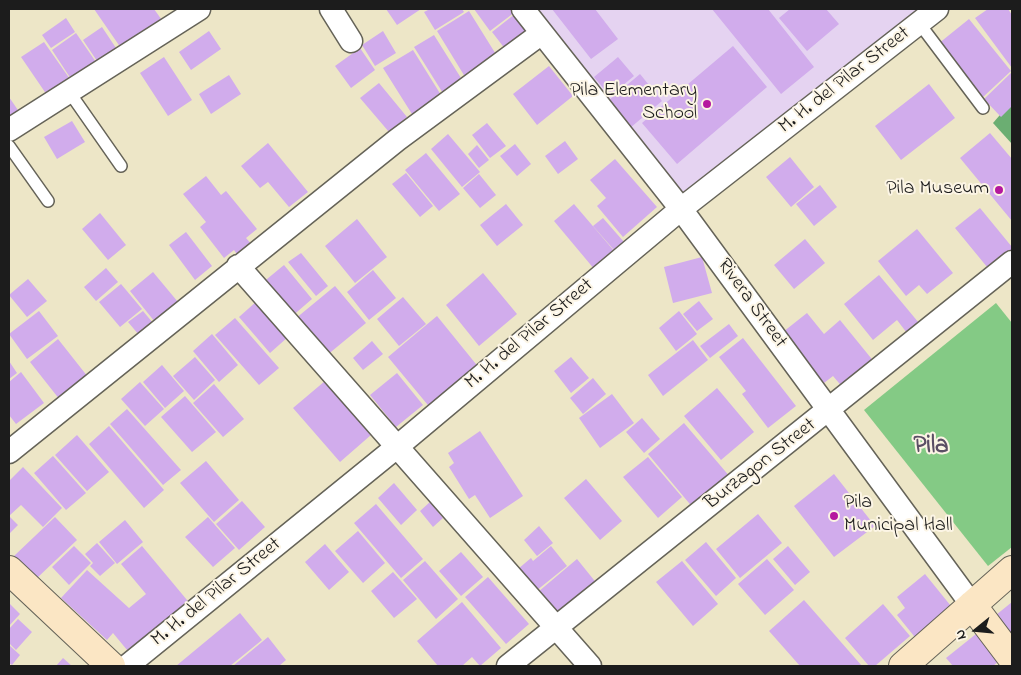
<!DOCTYPE html>
<style>
body{margin:0}
#map{position:relative;width:1021px;height:675px;overflow:hidden;background:#ede6c7;font-family:"Indie Flower",sans-serif}
canvas{display:block}
.frame{position:absolute;inset:0;border:10px solid #1c1c1c;pointer-events:none}
.north{position:absolute;left:951px;top:605px;width:50px;height:50px;-webkit-text-stroke:4px #fcf5e5;paint-order:stroke;rotate:253deg;font-size:14px;font-weight:700;line-height:20px;text-align:center;color:#1c1c1c}
.north::after{content:'';display:block;margin:auto;width:18px;height:22px;background:#1c1c1c;clip-path:polygon(50% 0,100% 100%,50% 72%,0 100%)}
</style>
<div id="map">
<canvas width="1021" height="675"></canvas>
<div class="frame"></div>
<div class="north">N</div>
</div>
<script>
const c = document.querySelector('canvas').getContext('2d');
c.lineJoin = 'round';
function paint(path, color) { c.fillStyle = color; c.fill(path, 'evenodd'); }
const toPath = rows => new Path2D(rows.map(r => 'M' + r).join(''));
function stroke(path, color, width, dash) { c.strokeStyle = color; c.lineWidth = width; c.lineCap = dash ? 'butt' : 'round'; c.setLineDash(dash || []); c.stroke(path); }
function write(font, color, halo, rows, align = 'center') {
  c.font = font + ' "Indie Flower",sans-serif'; c.lineWidth = 4; c.setLineDash([]); c.textBaseline = 'middle'; c.strokeStyle = halo; c.fillStyle = color; for (const [text, x, y, turn = 0] of rows) {
    c.save(); c.translate(x, y); c.rotate((+turn || 0) * Math.PI / 180); c.textAlign = isNaN(turn) ? turn : align; if (halo) c.strokeText(text, 0, 0); c.fillText(text, 0, 0); c.restore();
  }
}
paint(toPath([
 [533,9,928,9,683,200]
]), '#e5d3f1');
paint(toPath([
 [996,303,1012,323,1012,547,988,566,864,410]
]), '#84ca85');
paint(toPath([
 [1012,101,1012,144,993,123]
]), '#6bae72');
paint(toPath([
 [94,9,154,9,164,23,123,51],
 [386,9,421,9,397,25],
 [430,9,462,9,464,12,435,30,424,12],
 [474,9,519,9,490,31],
 [552,9,595,9,618,39,591,59],
 [712,9,768,9,814,67,781,94],
 [790,9,826,9,839,24,807,51,779,18],
 [988,9,1008,9,1012,15,1012,68,975,18],
 [520,10,537,32,509,54,492,32],
 [469,11,502,64,470,85,437,31],
 [66,18,75,32,51,48,42,35],
 [969,19,1011,71,982,98,938,44],
 [102,27,116,48,97,61,83,40],
 [209,31,221,49,191,70,179,52],
 [383,31,396,53,375,66,362,45],
 [76,33,98,65,73,82,52,50],
 [434,35,466,86,446,98,414,47],
 [44,42,72,82,49,98,21,57],
 [733,46,767,87,677,164,642,123],
 [360,48,375,70,351,88,335,66],
 [413,50,446,103,417,122,383,68],
 [164,57,192,100,168,116,140,73],
 [618,57,634,76,610,96,594,77],
 [549,66,573,96,537,125,513,94],
 [1012,72,1012,106,1001,117,984,99],
 [640,74,662,101,630,128,608,101],
 [229,75,241,94,211,114,199,94],
 [379,83,407,117,389,132,360,98],
 [929,84,955,118,901,160,875,126],
 [9,97,22,116,9,120],
 [72,121,85,142,57,159,44,137],
 [487,123,506,146,490,158,472,135],
 [990,133,1012,159,1012,221,960,158],
 [448,134,480,172,462,187,431,149],
 [565,141,578,159,558,174,545,156],
 [268,143,308,192,289,207,268,182,260,188,241,166],
 [515,144,531,164,517,176,500,156],
 [477,145,489,160,479,168,468,154],
 [426,153,460,194,439,211,405,170],
 [790,157,814,187,791,207,766,177],
 [615,159,657,207,623,237,597,206,606,198,590,180],
 [406,173,433,206,420,217,392,184],
 [479,174,496,195,480,208,463,188],
 [206,176,221,195,226,191,257,229,246,238,253,246,239,257,234,250,224,258,200,227,206,222,183,194],
 [820,185,837,207,814,226,796,204],
 [506,204,523,225,497,246,480,225],
 [574,204,615,252,595,270,554,221],
 [980,208,1012,247,1012,256,992,273,955,228],
 [100,213,126,245,108,260,82,229],
 [603,218,624,242,614,250,593,226],
 [357,219,387,257,355,283,325,246],
 [917,229,953,273,927,294,919,285,906,296,878,261],
 [186,232,212,266,195,280,169,245],
 [805,239,825,263,794,289,774,265],
 [301,253,328,286,316,296,288,262],
 [702,257,712,293,673,303,664,267],
 [284,265,312,299,290,318,261,284],
 [106,268,118,282,96,301,84,287],
 [373,270,396,298,369,320,347,292],
 [153,272,178,302,155,322,130,291],
 [483,273,517,314,479,346,446,305],
 [879,275,919,323,907,333,897,320,873,340,844,304],
 [28,279,47,301,27,317,9,295],
 [121,284,142,309,120,327,99,302],
 [335,286,366,323,326,356,295,319],
 [403,297,426,324,399,346,377,319],
 [257,301,288,337,270,353,239,317],
 [699,301,713,319,697,331,683,314],
 [39,311,58,336,27,359,9,334],
 [143,311,153,323,139,335,128,322],
 [679,311,697,334,676,351,659,328],
 [807,313,824,334,840,320,875,363,844,389,833,376,824,383,783,332],
 [437,316,480,369,432,410,388,357],
 [235,318,279,368,259,385,215,335],
 [729,324,738,336,710,358,700,346],
 [212,334,238,365,219,382,193,351],
 [743,338,796,406,768,428,742,394,746,391,719,357],
 [58,339,88,377,60,400,30,362],
 [693,340,708,360,663,396,648,375],
 [372,341,383,354,363,370,353,358],
 [195,357,215,380,194,400,173,376],
 [571,357,589,378,571,393,554,371],
 [9,361,17,373,9,379],
 [162,365,184,391,165,408,143,382],
 [21,372,44,403,16,424,9,415,9,382],
 [397,373,423,405,396,427,370,395],
 [593,378,606,394,583,414,570,398],
 [325,381,371,435,340,462,293,408],
 [140,382,164,409,145,426,121,399],
 [214,384,244,419,223,437,193,403],
 [717,388,754,432,721,460,684,416],
 [612,394,634,423,600,448,579,418],
 [185,396,216,432,192,452,161,417],
 [127,409,181,470,163,485,110,424],
 [642,418,660,439,644,453,626,432],
 [684,423,731,478,694,509,648,454],
 [109,426,164,490,144,508,89,444],
 [480,431,523,496,490,518,475,495,469,499,449,467,454,463,448,453],
 [77,435,109,472,87,491,55,455],
 [53,456,86,493,66,510,34,473],
 [648,457,682,497,658,518,623,477],
 [206,461,239,500,214,522,180,483],
 [23,467,62,508,43,527,21,505,9,516,18,525,9,534,9,481],
 [834,474,875,526,834,557,794,506],
 [586,479,622,521,600,540,564,498],
 [394,483,417,510,401,525,378,498],
 [242,501,265,527,239,550,216,524],
 [430,502,443,518,433,527,420,511],
 [376,504,423,559,401,578,354,523],
 [758,514,782,543,740,578,716,549],
 [55,517,77,540,36,579,14,556],
 [208,517,235,548,213,567,185,537],
 [125,520,143,542,117,564,99,542],
 [539,526,553,543,537,556,524,540],
 [358,531,385,563,363,583,335,551],
 [706,542,736,578,716,596,685,560],
 [97,543,115,563,100,576,90,566,93,563,85,554],
 [325,544,349,572,329,590,305,562],
 [74,546,91,563,69,585,52,567],
 [142,546,192,606,132,656,113,633,107,640,61,598,87,570,129,608,146,594,121,564],
 [551,546,567,566,536,591,518,569,531,558,533,561],
 [788,546,810,572,795,585,773,559],
 [461,552,483,577,461,596,439,571],
 [577,559,598,585,559,617,538,592],
 [767,559,794,590,765,615,738,584],
 [425,561,458,599,436,619,403,580],
 [682,561,718,604,693,626,656,582],
 [393,572,417,599,394,618,371,591],
 [925,574,955,611,918,641,897,615,905,608,897,597],
 [488,577,529,624,506,644,465,597],
 [804,600,862,666,800,666,769,631],
 [462,602,501,648,480,666,472,657,462,666,438,666,417,641],
 [1012,602,1012,635,996,615],
 [9,603,20,614,9,626],
 [883,604,910,636,875,666,869,666,845,638],
 [240,613,262,640,230,666,176,666],
 [18,619,32,632,16,650,9,643,9,629],
 [976,634,998,662,993,666,953,666,946,658],
 [268,637,286,660,279,666,233,666],
 [9,645,20,655,12,665,9,663],
 [63,658,72,666,56,666]
]), '#d1acec');
const service = toPath([
 [919,23,983,108],
 [70,93,121,166],
 [9,146,48,201]
]);
const minor = toPath([
 [331,9,351,41],
 [523,9,681,209,972,605],
 [9,130,199,9],
 [238,266,590,666],
 [9,452,397,140,542,33],
 [127,666,398,446,681,209,937,9],
 [508,666,1012,262]
]);
const secondary = toPath([
 [9,570,111,666],
 [972,605,1012,658],
 [903,666,1012,570]
]);
stroke(service, '#656358', 14);
stroke(minor, '#656358', 25);
stroke(secondary, '#656358', 30);
stroke(service, '#fff', 11);
stroke(minor, '#fff', 22);
stroke(secondary, '#fbe6c4', 28);
for (const [x, y, r, color] of [
 [707,104,5,"#b5179e"],
 [999,190,5,"#b5179e"],
 [834,516,5,"#b5179e"]
]) { const dot = new Path2D(); dot.arc(x, y, r, 0, 2 * Math.PI); c.fillStyle = color; c.fill(dot); stroke(dot, '#fcf5e5', 2); }
write('20px', '#1c1c1c', '#fcf5e5', [
 ["M. H. del Pilar Street",845,81,-38],
 ["Rivera Street",751,304,54],
 ["M. H. del Pilar Street",530,335,-40],
 ["Burzagon Street",761,465,-38],
 ["M. H. del Pilar Street",217,593,-39]
]);
write('20px', '#1c1c1c', '#fcf5e5', [
 ["Pila Elementary",697,92],
 ["School",697,115],
 ["Pila Museum",989,190],
 ["Pila",844,504,"left"],
 ["Municipal Hall",844,527,"left"]
], 'right');
write('bold 25px', '#5b4e65', '#fcf5e5', [
 ["Pila",931,448]
]);
</script>
